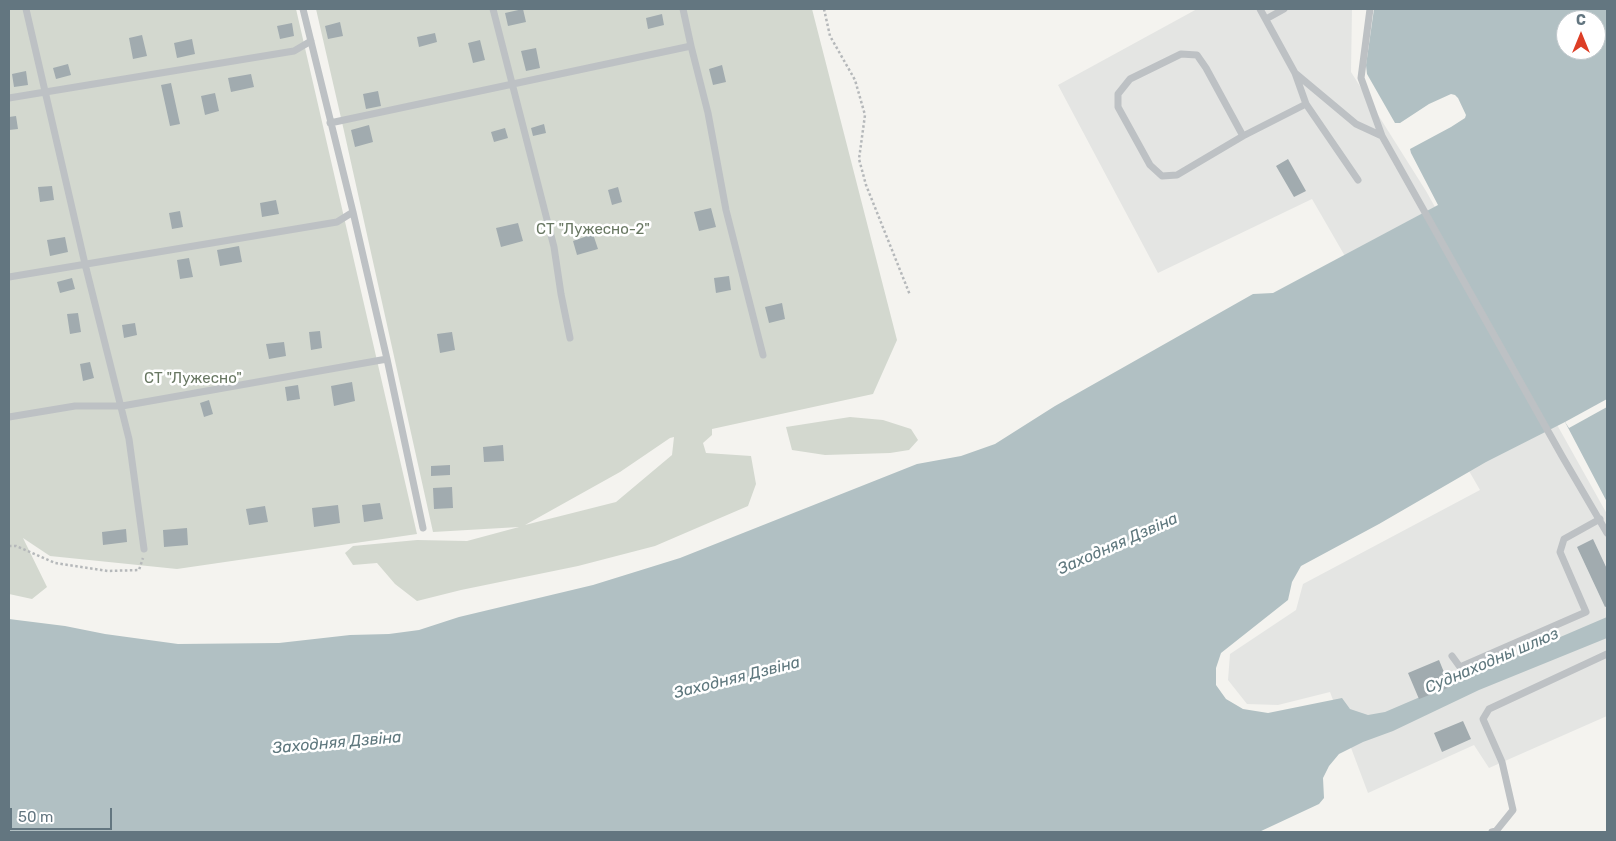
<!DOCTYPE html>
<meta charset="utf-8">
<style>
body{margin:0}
#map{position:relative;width:1616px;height:841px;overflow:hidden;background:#f4f3ef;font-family:Rubik,sans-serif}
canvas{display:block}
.frame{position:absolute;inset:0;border:10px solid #637680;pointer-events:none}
.north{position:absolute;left:1556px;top:10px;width:50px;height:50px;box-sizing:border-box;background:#fff;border:1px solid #c1c8cc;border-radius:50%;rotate:0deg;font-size:14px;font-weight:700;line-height:20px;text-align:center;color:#637680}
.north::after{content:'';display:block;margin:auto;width:18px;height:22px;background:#dd3e26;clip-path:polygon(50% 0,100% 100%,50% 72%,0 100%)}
.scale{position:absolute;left:10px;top:808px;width:102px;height:22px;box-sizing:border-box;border:2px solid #637680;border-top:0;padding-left:6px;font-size:15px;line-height:18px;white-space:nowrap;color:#637680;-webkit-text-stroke:4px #fff;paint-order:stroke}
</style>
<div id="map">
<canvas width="1616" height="841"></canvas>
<div class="frame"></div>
<div class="north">С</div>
<div class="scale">50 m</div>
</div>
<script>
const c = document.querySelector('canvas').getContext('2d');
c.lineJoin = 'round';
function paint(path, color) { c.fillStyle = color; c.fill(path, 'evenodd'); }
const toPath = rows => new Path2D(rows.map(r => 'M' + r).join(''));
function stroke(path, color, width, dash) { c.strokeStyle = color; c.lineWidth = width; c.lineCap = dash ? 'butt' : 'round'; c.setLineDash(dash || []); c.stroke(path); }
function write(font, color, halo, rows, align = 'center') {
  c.font = font + ' Rubik,sans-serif'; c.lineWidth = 5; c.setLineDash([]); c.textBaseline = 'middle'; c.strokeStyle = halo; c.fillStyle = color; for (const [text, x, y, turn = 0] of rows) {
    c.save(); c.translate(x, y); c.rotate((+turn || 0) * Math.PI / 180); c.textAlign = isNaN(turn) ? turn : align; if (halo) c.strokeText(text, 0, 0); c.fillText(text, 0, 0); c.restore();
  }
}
paint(toPath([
 [1197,9,1352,9,1351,72,1426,191,1607,514,1607,716,1489,768,1474,745,1368,793,1330,692,1278,705,1247,704,1228,680,1230,654,1296,610,1303,584,1480,490,1312,199,1158,273,1058,85]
]), '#e4e5e3');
paint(toPath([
 [9,9,296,9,417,534,177,569,50,556,23,538,47,587,32,599,9,594],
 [316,9,812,9,897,340,873,394,712,429,712,435,703,443,706,453,751,456,756,484,748,506,655,546,578,566,461,590,417,601,395,584,377,563,353,565,345,553,353,546,417,540,467,541,519,527,433,532,344,131],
 [674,437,672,455,616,502,525,525,620,472,670,438],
 [850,417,883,420,911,429,918,440,909,450,890,453,825,455,792,450,786,427]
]), '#d3d8cf');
paint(toPath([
 [1374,9,1607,9,1607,502,1565,422,1486,462,1379,524,1301,566,1292,582,1288,600,1221,653,1216,668,1216,685,1226,699,1243,709,1268,713,1342,698,1350,709,1368,715,1385,712,1607,617,1607,638,1479,690,1393,731,1363,742,1339,754,1329,766,1323,778,1324,798,1319,804,1259,832,9,832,9,619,65,626,105,634,178,644,279,643,350,635,389,634,419,630,459,617,593,585,680,558,917,464,961,456,995,444,1055,406,1253,294,1273,293,1438,205,1411,153,1410,149,1451,127,1465,118,1466,115,1458,98,1455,95,1451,94,1429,104,1400,123,1395,123,1367,74,1366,65],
 [1566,20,1596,20,1596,50,1566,50]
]), '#b1c0c3');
paint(toPath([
 [1607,399,1607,407,1569,428,1565,422]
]), '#f4f3ef');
paint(toPath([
 [523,9,526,22,508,26,505,13],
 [662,14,664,25,648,29,646,18],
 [340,22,343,36,328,39,325,26],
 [292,23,294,36,280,39,277,26],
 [435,33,437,42,419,47,417,37],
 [142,35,147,56,133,59,129,38],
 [192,39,195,54,177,58,174,43],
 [480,40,485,60,473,63,468,43],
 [536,48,540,68,526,71,521,51],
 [68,64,71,75,56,79,53,68],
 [722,65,726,82,713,85,709,69],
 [26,71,28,85,14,87,12,74],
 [251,74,254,87,231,92,228,78],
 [171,83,180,124,170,126,161,85],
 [378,91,381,106,366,109,363,94],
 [215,93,219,111,205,115,201,96],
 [16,116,18,129,9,130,9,117],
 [544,124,546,133,533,136,531,128],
 [369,125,373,142,355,147,351,130],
 [505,128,508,138,494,142,491,132],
 [1288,159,1306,191,1294,197,1276,166],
 [52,186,54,200,40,202,38,187],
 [618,187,622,202,612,205,608,190],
 [276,200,279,214,262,217,260,203],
 [711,208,716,227,699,231,694,212],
 [180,211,183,227,172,229,169,213],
 [518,223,523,241,501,247,496,228],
 [593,234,598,249,577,255,573,241],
 [65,237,68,252,50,256,47,240],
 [239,246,242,262,220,266,217,250],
 [189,258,193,277,180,279,177,260],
 [729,276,731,290,716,293,714,278],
 [72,278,75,289,60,293,57,282],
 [782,303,785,319,769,323,765,307],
 [78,313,81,332,70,334,67,314],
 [135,323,137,335,124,338,122,325],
 [320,331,322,348,311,350,309,332],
 [452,332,455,350,440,353,437,334],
 [284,342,286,356,269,359,266,344],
 [90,362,94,378,83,381,80,364],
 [352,382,355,401,334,406,331,386],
 [298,385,300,399,287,401,285,387],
 [209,400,213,414,204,417,200,403],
 [503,445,504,461,484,462,483,447],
 [450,465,450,475,431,476,431,466],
 [452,487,453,508,434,509,433,488],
 [380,503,383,519,364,522,362,505],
 [338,505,340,523,314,527,312,508],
 [265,506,268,522,249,525,246,509],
 [187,528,188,545,164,547,163,530],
 [126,529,127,542,103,545,102,532],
 [1593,539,1607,569,1607,606,1605,607,1577,547],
 [1439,660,1450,687,1419,699,1408,673],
 [1463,721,1471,739,1442,752,1434,733]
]), '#a1abaf');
stroke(toPath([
 [824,9,830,36,855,80,865,115,859,159,866,185,910,295],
 [9,546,16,546,55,563,108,571,139,570,143,558]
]), '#b5b8ba', 2.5, [2.5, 2.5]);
stroke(toPath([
 [26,9,85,264,129,439,144,549],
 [303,9,353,212,387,359,423,528],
 [493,9,554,247,561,294,570,338],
 [683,9,691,46,708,113,726,210,763,355],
 [1260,9,1295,73,1306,104,1358,180],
 [1370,9,1361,78,1382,136],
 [1266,19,1284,9],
 [1295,73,1356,124,1382,136,1562,456,1607,533],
 [9,98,294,51,311,41],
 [330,123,691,46],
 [1243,136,1206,68,1197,55,1181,54,1130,79,1118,94,1118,107,1150,165,1162,176,1177,175,1243,136,1306,104],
 [9,277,337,222,353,212],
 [9,417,75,406,122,406,387,359],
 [1452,656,1460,667,1586,612,1560,552,1564,539,1600,519],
 [1492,832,1496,831,1513,810,1502,762,1483,719,1489,709,1607,654]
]), '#bdc1c4', 7);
write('15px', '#687762', '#fff', [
 ["СТ \"Лужесно-2\"",593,230],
 ["СТ \"Лужесно\"",193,379]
]);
write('italic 16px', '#5f787e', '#fff', [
 ["Заходняя Дзвіна",1118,544,-24],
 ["Суднаходны шлюз",1492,661,-23],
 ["Заходняя Дзвіна",737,678,-14],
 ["Заходняя Дзвіна",337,743,-5]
]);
</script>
